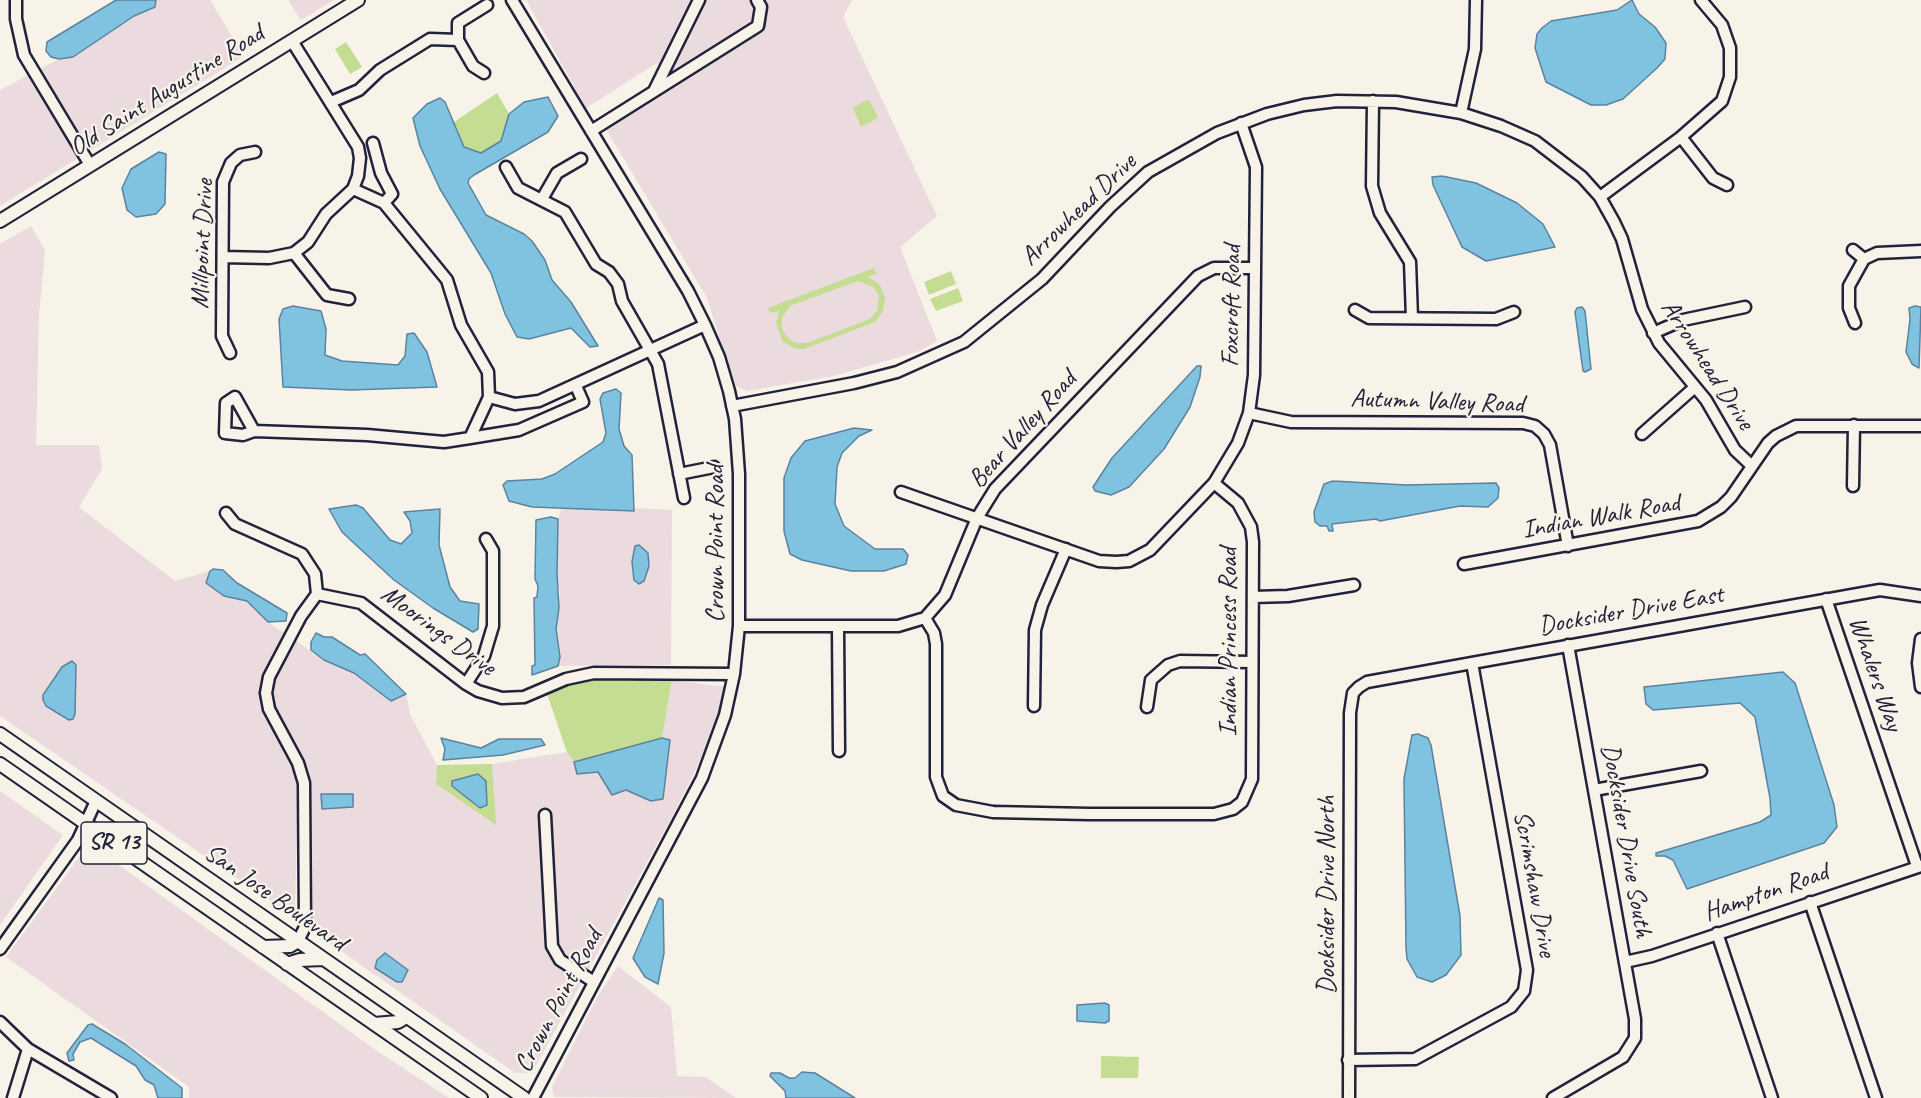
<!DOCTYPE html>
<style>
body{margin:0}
canvas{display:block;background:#f7f3e8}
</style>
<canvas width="1921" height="1098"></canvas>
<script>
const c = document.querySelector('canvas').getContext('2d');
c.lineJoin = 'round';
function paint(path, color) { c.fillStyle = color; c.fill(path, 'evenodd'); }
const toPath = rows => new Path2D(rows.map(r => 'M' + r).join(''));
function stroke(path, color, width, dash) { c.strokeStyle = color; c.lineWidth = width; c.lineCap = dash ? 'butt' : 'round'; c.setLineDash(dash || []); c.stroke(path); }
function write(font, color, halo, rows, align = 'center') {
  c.font = font + ' Caveat,sans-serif'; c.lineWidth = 4.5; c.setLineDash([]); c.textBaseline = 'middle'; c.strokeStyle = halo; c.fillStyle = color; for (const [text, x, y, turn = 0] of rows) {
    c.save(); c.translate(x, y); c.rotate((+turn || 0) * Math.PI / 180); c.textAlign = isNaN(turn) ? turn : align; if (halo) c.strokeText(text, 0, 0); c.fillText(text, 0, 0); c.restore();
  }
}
paint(toPath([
 [156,0,210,0,244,56,0,206,0,90,59,59,73,57,134,16,155,7],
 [288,0,334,0,301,20],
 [526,0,852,0,843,17,937,216,900,247,937,341,920,351,834,376,747,391,734,385,707,298,606,129,672,89,657,63,586,108],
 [31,226,45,250,39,314,36,445,99,445,102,469,79,507,175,581,210,571,207,578,224,596,247,601,268,622,324,660,354,673,390,701,406,694,410,714,437,765,436,784,495,824,492,764,567,752,574,762,662,738,672,680,726,687,713,736,672,817,532,1073,515,1073,311,930,307,778,290,735,298,782,295,909,285,911,0,716,0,244],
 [562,507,631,512,636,508,672,510,671,665,558,666,560,657,556,629,560,594,557,574,558,519],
 [0,791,63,835,0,925],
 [85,849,98,850,380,1053,449,1098,189,1098,189,1087,6,957],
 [618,966,671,1007,677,1076,705,1077,736,1098,554,1097,552,1087,597,997]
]), '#ebdbde');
paint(toPath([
 [346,42,362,67,350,74,335,49],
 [497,93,509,114,501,141,481,153,464,147,454,122],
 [866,100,870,101,878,118,861,127,853,108],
 [874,268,876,274,868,277,879,284,885,297,883,311,875,322,804,349,796,349,783,342,776,323,779,311,770,313,768,308],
 [858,281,873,287,879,296,877,311,870,319,807,343,795,343,787,337,782,329,782,318,790,306],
 [951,271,956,284,929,295,924,282],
 [958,288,963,301,936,311,930,299],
 [605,678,672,680,662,738,574,762,567,752,546,691,573,681],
 [492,764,496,825,436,784,437,765],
 [1101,1056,1139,1057,1138,1078,1101,1078]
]), '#c4dd93');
const water = toPath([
 [116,0,156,0,155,7,134,16,73,57,59,59,51,57,46,51,47,42,116,0],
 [1632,0,1639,14,1655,27,1666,43,1665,59,1657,68,1623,99,1606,105,1591,105,1546,82,1535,48,1537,34,1542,28,1551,21,1617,10,1632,0],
 [548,97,558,116,548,132,474,175,469,179,468,183,486,215,524,234,532,241,545,260,552,280,571,302,598,346,590,347,571,328,529,339,517,337,505,314,491,273,440,189,420,146,413,118,427,104,440,98,445,102,464,147,481,153,501,141,509,114,524,102,548,97],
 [159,152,166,154,165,204,156,214,136,217,127,210,122,188,131,169,159,152],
 [1442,176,1476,183,1517,203,1543,224,1555,247,1486,261,1462,247,1433,185,1432,177,1442,176],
 [293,306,321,311,326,329,325,355,342,361,398,365,405,356,407,334,414,333,427,352,437,387,351,390,283,387,279,319,283,309,293,306],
 [1915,306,1921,307,1919,368,1912,364,1906,352,1910,319,1909,308,1915,306],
 [1582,307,1585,311,1591,369,1585,372,1583,371,1575,312,1577,308,1582,307],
 [1197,366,1201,366,1200,377,1190,407,1164,449,1129,487,1111,495,1095,491,1093,487,1112,458,1197,366],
 [616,389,621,393,619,429,624,446,632,455,634,511,532,507,509,501,503,485,507,481,542,479,555,474,603,442,606,433,600,399,603,393,616,389],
 [854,428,872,430,859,436,842,453,837,467,835,504,844,526,875,549,903,549,908,555,906,564,884,571,851,571,802,560,790,554,784,531,784,478,791,458,805,441,854,428],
 [1333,481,1406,485,1496,483,1499,488,1498,498,1488,507,1460,506,1380,521,1376,519,1332,524,1333,531,1329,531,1327,526,1320,526,1315,522,1314,512,1324,484,1333,481],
 [356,505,363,508,390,540,401,544,412,533,410,521,404,512,440,509,439,545,450,587,460,601,479,604,478,629,473,632,433,608,394,580,342,532,329,509,356,505],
 [551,517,558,519,557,574,559,608,556,629,560,657,558,666,532,675,532,666,535,665,534,598,537,597,538,586,535,579,536,520,551,517],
 [639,545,648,553,649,566,644,581,639,584,634,580,632,562,635,546,639,545],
 [213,569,223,570,237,583,287,613,286,621,268,622,247,601,224,596,206,583,210,571,213,569],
 [316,633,324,637,332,637,360,655,365,654,406,694,391,701,354,673,324,660,311,650,311,642,316,633],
 [72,661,76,665,75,714,73,719,69,720,46,706,43,700,43,695,62,667,72,661],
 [1783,672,1795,683,1834,805,1837,827,1824,843,1687,889,1673,860,1665,856,1656,856,1656,853,1760,822,1771,815,1770,798,1755,717,1740,703,1653,710,1646,704,1644,687,1783,672],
 [1418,734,1428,738,1431,745,1460,916,1461,955,1446,975,1432,982,1417,977,1407,959,1406,948,1404,779,1412,735,1418,734],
 [441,738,481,748,499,739,541,739,545,745,503,755,443,760,445,749,441,738],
 [662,738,670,740,663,799,651,801,626,790,612,795,598,772,577,774,574,762,662,738],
 [478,774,486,781,487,805,480,808,452,786,452,781,478,774],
 [321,794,353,794,353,807,322,809,321,794],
 [659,898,663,900,664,953,658,984,645,977,633,958,659,898],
 [385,953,408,970,402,982,397,982,375,968,377,960,385,953],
 [1105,1003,1109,1005,1109,1021,1105,1023,1077,1021,1077,1005,1105,1003],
 [92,1024,125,1044,182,1088,182,1098,158,1098,154,1085,145,1080,136,1066,91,1038,80,1042,73,1054,74,1060,69,1061,67,1053,88,1025,92,1024],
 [802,1072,815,1073,855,1098,786,1098,785,1091,770,1076,771,1073,780,1073,789,1078,795,1078,802,1072]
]);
paint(water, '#80c3e1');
stroke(water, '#5a839f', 1.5);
const minor = toPath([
 [16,0,16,19,24,55,90,165],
 [512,0,688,291,705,325,719,357,729,391,735,419,739,474,739,626,734,674,725,715,702,778,533,1098],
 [458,40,458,23,487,5],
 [458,40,473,66,484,73],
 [654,91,699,0],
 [1373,101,1372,186,1380,213,1410,262,1412,318],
 [331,102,359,90,380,70,430,39,458,40],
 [1461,113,1475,49,1476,0],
 [591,131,758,26,761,7,757,0],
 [1681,137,1713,178,1727,185],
 [373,143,381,173,392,194,384,203],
 [506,167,518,188,565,212,596,264,609,272,618,284,622,301,658,364,684,498],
 [1600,197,1681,137,1722,101,1730,77,1730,48,1722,25,1701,0],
 [542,199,557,173,581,159],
 [1853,250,1864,259],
 [294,253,327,295,349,299],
 [223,257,269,258,294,253,308,242,326,214,353,189,358,176,360,158,358,147,292,41],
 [1355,310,1369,318,1496,319,1514,312],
 [1855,323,1849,308,1849,286,1864,259,1877,253,1921,251],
 [1653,333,1683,320,1745,307],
 [230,353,222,336,223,182,231,163,240,155,255,152],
 [489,397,515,404,539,401,705,325],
 [732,406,854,383,897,372,964,342,1042,279,1110,207,1148,172,1217,133,1267,114,1304,105,1337,101,1396,102,1461,113,1501,126,1535,141,1582,177,1600,197,1614,222,1622,239,1642,309,1659,343,1706,400,1735,450,1752,466],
 [1249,413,1291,422,1523,423,1535,426,1544,434,1550,445,1568,546],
 [254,431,243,435,225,433,226,403,235,397,254,431,367,435,444,442,470,438,489,397,488,372,461,325,447,280,384,203,353,189],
 [1642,434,1695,387],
 [470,438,519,430,583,402,576,386],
 [679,474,714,467],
 [1853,486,1854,425],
 [901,492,1099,561,1116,562,1129,561,1150,550,1214,483,1238,443,1249,413,1254,375,1256,167,1241,123],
 [226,513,235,524,302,554,315,574,317,594],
 [1464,564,1698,521,1721,507,1731,497,1768,443,1776,436,1796,426,1921,426],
 [317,594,361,603,466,684,478,691,502,698,524,697,566,679,594,673,734,674],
 [1253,597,1288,596,1354,585],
 [1826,599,1917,866],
 [925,618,934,633,936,644,936,777,943,796,956,805,993,812,1089,814,1214,814,1233,809,1242,802,1252,779,1253,542,1251,527,1238,503,1214,483],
 [739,626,898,626,925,618,945,595,977,518,995,489,1198,276,1214,268,1255,268],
 [838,627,839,751],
 [1921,639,1918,663,1921,687],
 [466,684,484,656,493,626,493,551,486,539],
 [1034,706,1035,630,1042,605,1066,549],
 [1147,707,1151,680,1168,665,1180,661,1252,662],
 [1594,790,1701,771],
 [545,815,552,946,560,960,594,982],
 [1810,902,1876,1098],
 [1717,933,1772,1098],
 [298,941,305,927,304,783,298,763,269,709,266,693,269,677,301,616,317,594],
 [0,949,78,840,96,801],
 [1625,962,1652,956,1921,866],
 [0,1022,28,1049,111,1098],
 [1348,1060,1415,1059,1511,1007,1524,991,1527,970,1472,663],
 [13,1098,28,1049],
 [1349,1098,1350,713,1353,693,1359,687,1367,682,1472,663,1880,590,1921,596],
 [1553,1098,1623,1057,1635,1038,1635,1019,1568,645]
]);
const major = toPath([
 [0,221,358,0],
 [0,734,524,1098],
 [0,764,481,1098],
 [263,947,290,946,298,941],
 [287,964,300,960,323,959],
 [374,1024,398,1022,406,1017]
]);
stroke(minor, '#22223b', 15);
stroke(major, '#22223b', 16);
stroke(minor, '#f7f3e8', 10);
stroke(major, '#f7f3e8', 12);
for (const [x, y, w] of [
 [114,843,66]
]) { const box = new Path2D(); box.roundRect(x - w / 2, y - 21, w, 42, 4.5); c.fillStyle = '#f7f3e8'; c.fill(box); stroke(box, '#22223b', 1.5); }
write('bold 24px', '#22223b', null, [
 ["SR 13",114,843]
]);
write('26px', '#22223b', '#f7f3e8', [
 ["Old Saint Augustine Road",167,91,-32],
 ["Arrowhead Drive",1079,210,-44],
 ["Millpoint Drive",203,244,-88],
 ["Foxcroft Road",1232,306,-89],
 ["Arrowhead Drive",1707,365,57],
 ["Autumn Valley Road",1437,402,2],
 ["Bear Valley Road",1023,430,-48],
 ["Indian Walk Road",1601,517,-10],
 ["Crown Point Road",716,544,-90],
 ["Docksider Drive East",1631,611,-10],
 ["Moorings Drive",438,631,36],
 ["Indian Princess Road",1229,642,-90],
 ["Whalers Way",1875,674,71],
 ["Docksider Drive South",1626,841,80],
 ["Scrimshaw Drive",1534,884,80],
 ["Hampton Road",1766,893,-19],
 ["Docksider Drive North",1327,895,-90],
 ["San Jose Boulevard",275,898,35],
 ["Crown Point Road",559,1001,-62]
]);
</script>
